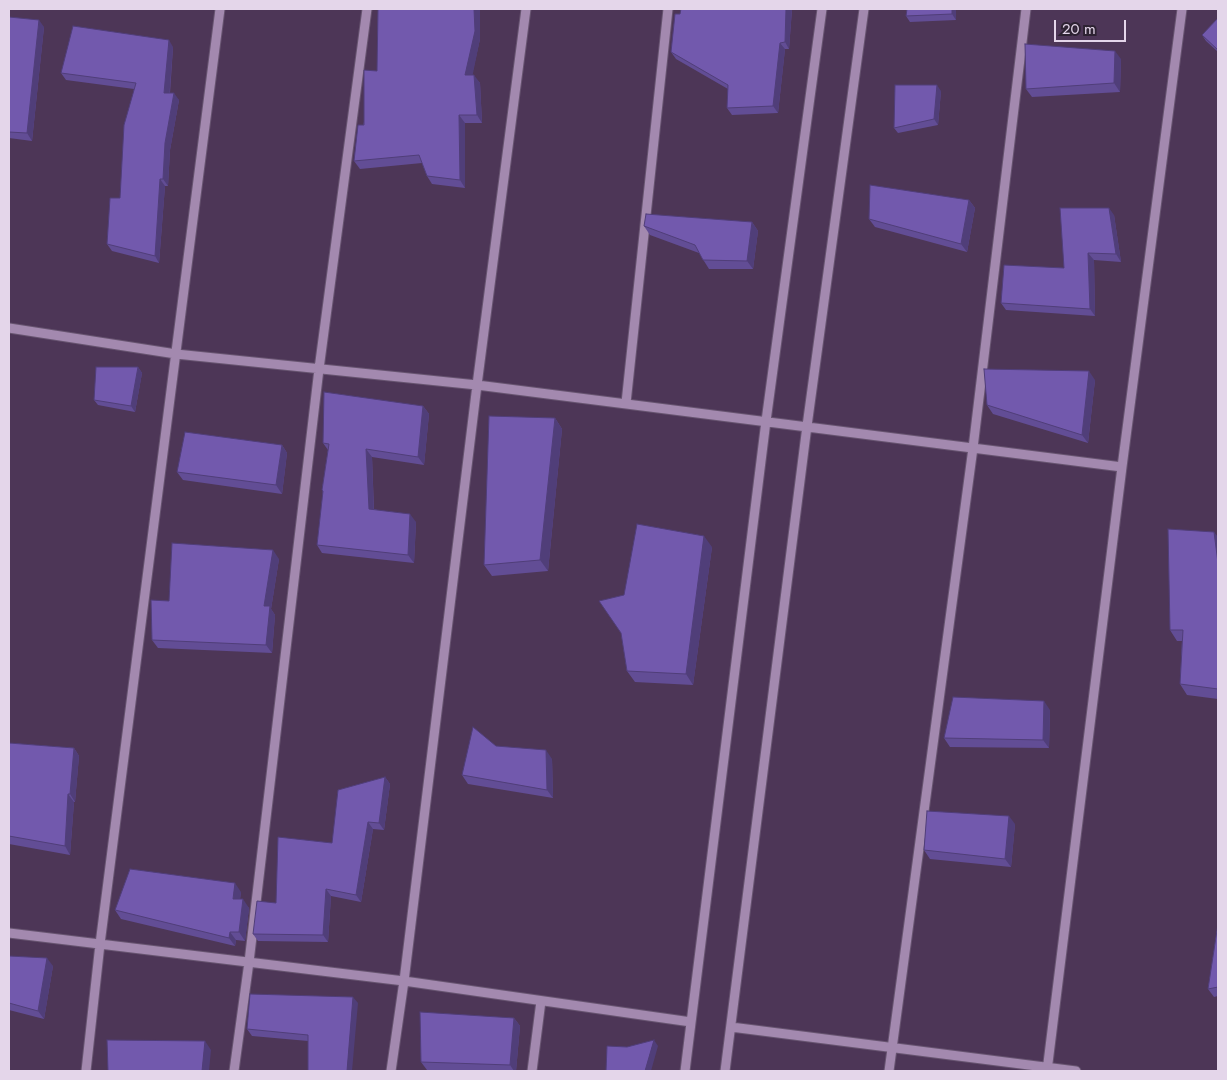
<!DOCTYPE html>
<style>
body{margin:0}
#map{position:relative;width:1227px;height:1080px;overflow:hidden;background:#4d3657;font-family:Jost,sans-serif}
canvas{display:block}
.frame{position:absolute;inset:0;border:10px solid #e4d6ea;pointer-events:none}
.scale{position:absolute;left:1054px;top:20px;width:72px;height:22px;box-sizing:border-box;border:2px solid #e4d6ea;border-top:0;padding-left:6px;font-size:15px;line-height:18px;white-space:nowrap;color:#e4d6ea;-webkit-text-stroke:4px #2d2232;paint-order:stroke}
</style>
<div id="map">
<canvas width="1227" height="1080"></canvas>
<div class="frame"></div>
<div class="scale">20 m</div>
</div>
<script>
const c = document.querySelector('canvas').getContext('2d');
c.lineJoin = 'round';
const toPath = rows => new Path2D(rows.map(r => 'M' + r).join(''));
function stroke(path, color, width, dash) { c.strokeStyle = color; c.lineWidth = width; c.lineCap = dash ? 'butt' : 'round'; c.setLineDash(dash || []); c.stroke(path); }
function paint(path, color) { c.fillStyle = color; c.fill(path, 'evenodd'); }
const minor = toPath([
 [9,328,176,354,477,385,1122,467],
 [626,403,668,9],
 [9,933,404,981,691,1022],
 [731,1027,1076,1071],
 [86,1071,100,944,220,9],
 [234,1071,249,962,319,369,367,9],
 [391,1071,404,981,477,385,526,9],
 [532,1071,541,1001],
 [685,1071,766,421,822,9],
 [725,1071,807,426,864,9],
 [889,1071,973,448,1026,9],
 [1047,1071,1122,467,1182,9]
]);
stroke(minor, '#675470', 11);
stroke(minor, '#a389af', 9);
paint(toPath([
 [378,9,480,9,480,39,472,75,480,83,482,123,465,123,465,188,432,184,427,176,422,163,360,169,354,161,377,71],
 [792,9,789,49,785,49,778,113,732,115,727,108,728,89,676,59,671,52,680,14],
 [956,9,956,20,910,22,906,16],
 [9,17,44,27,32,141,9,138],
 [1218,18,1218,52,1206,41,1202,35],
 [173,47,170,93,179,100,170,150,168,186,165,186,159,263,112,251,107,244,120,198,134,89,66,80,61,73],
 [1121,59,1120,92,1032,97,1026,89],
 [941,91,938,125,898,133,894,128],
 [969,200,975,208,967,252,875,227,869,219],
 [1114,215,1121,262,1094,260,1095,316,1006,310,1001,303,1064,268],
 [752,222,758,231,753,269,709,269,699,253,650,235,644,226],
 [138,367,142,373,135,412,98,405,94,400],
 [1095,380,1088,443,993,414,987,405],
 [423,406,429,414,424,465,372,457,374,509,416,522,414,563,322,553,317,545,323,492,322,490,328,450,323,443],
 [555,418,562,429,548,571,492,576,484,565],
 [282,445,287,453,282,494,183,480,177,472],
 [1218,537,1218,699,1187,695,1180,684,1182,641,1177,641,1170,630],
 [712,547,693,685,635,682,627,671,621,633,624,595],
 [279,559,271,609,275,615,272,653,158,648,152,640,169,601],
 [1050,710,1049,748,950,747,944,738],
 [9,743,74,748,79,756,75,802,74,802,70,855,9,844],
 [496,746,552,759,553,798,468,784,462,775],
 [385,777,390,784,384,830,373,829,361,902,331,896,328,942,258,941,253,934,276,903,332,843],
 [1015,824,1011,867,930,859,924,850],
 [241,892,240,899,249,908,245,941,236,940,235,946,121,919,115,910],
 [1218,924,1218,996,1214,997,1208,989],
 [9,956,53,966,44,1019,9,1010],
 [358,1003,308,1041,252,1036,247,1029],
 [514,1018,520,1026,516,1071,452,1071,427,1070,421,1062]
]), '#624d95');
paint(toPath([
 [474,9,480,9,480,39,471,83,465,75],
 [786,9,792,9,789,49,785,42],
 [952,9,956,9,956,20,952,14],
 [39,20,44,27,32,141,27,133],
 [169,40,173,47,169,100,164,93],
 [780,43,785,49,778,113,773,106],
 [1115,51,1121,59,1120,92,1114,83],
 [474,75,480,83,482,123,477,115],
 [937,85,941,91,938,125,934,119],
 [174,93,179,100,170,150,168,186,163,179,165,143],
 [459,115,465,123,465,188,460,180],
 [160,179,165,186,159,263,155,256],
 [969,200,975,208,967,252,961,244],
 [1109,208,1114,215,1121,262,1116,254],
 [752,222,758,231,753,269,747,261],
 [1088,253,1094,260,1095,316,1090,309],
 [138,367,142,373,135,412,131,406],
 [1089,371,1095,380,1088,443,1082,435],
 [423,406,429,414,424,465,418,457],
 [555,418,562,429,548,571,540,560],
 [282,445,287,453,282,494,276,485],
 [366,449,372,457,374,517,369,509],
 [410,514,416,522,414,563,408,555],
 [1214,532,1218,537,1218,563],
 [704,536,712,547,693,685,686,674],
 [273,550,279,559,271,609,275,615,272,653,266,645,264,606],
 [1044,701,1050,710,1049,748,1043,740],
 [74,748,79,756,75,802,70,794],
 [546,750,552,759,553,798,547,790],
 [385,777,390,784,384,830,379,823],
 [68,794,74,802,70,855,65,846],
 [1009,816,1015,824,1011,867,1005,859],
 [368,822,373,829,361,902,356,895],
 [235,883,241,892,239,907,233,899],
 [326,889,331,896,328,942,323,935],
 [243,899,249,908,245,941,239,932],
 [230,932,236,940,235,946,229,938],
 [47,958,53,966,44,1019,38,1011],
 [353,997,358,1003,352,1071,347,1071],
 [514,1018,520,1026,516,1071,514,1071,510,1065],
 [654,1040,658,1046,651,1071,645,1071],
 [205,1041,211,1050,209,1071,202,1071]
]), '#503e79');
const building = toPath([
 [378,9,474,9,475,31,465,75,474,75,477,115,459,115,460,180,427,176,419,155,354,161,358,125,364,125,364,70,377,71,378,9],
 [681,9,786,9,785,42,780,43,773,106,727,108,728,85,671,52,675,14,680,14,681,9],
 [907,9,952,9,952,14,906,16,907,9],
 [9,17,39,20,27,133,9,132,9,17],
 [1218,18,1218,50,1202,35,1218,18],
 [73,26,169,40,164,93,174,93,165,143,163,179,160,179,155,256,107,244,110,198,120,198,124,125,136,83,61,73,73,26],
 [1025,44,1115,51,1114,83,1026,89,1025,44],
 [895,85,937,85,934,119,894,128,895,85],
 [870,185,969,200,961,244,869,219,870,185],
 [1060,208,1109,208,1116,254,1088,253,1090,309,1001,303,1004,265,1064,268,1060,208],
 [646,214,752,222,747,261,703,260,695,245,644,226,646,214],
 [96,367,138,367,131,406,94,400,96,367],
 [984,369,1089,371,1082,435,987,405,984,369],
 [324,392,423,406,418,457,366,449,369,509,410,514,408,555,317,545,323,491,322,490,329,444,323,443,324,392],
 [489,416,555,418,540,560,484,565,489,416],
 [185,432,282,445,276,485,177,472,185,432],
 [637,524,704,536,686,674,627,671,621,633,599,601,624,595,637,524],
 [1168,529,1214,532,1218,563,1218,689,1180,684,1183,630,1170,630,1168,529],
 [172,543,273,550,264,606,270,606,266,645,152,640,151,600,169,601,172,543],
 [953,697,1044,701,1043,740,944,738,953,697],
 [473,727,496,746,546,750,547,790,462,775,473,727],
 [9,743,74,748,70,794,68,794,65,846,9,836,9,743],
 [385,777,379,823,368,822,356,895,326,889,323,935,253,934,257,901,276,903,278,837,332,843,338,790,385,777],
 [927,811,1009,816,1005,859,924,850,927,811],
 [130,869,235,883,233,899,243,899,239,932,230,932,229,938,115,910,130,869],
 [1218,924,1218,987,1208,989,1218,924],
 [9,956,47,958,38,1011,9,1003,9,956],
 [250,994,353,997,347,1071,308,1071,308,1035,247,1029,250,994],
 [420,1012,514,1018,510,1065,421,1062,420,1012],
 [107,1040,205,1041,202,1071,108,1071,107,1040],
 [654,1040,645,1071,606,1071,607,1046,627,1047,654,1040]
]);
paint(building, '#7259ad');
stroke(building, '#503e79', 1);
</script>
